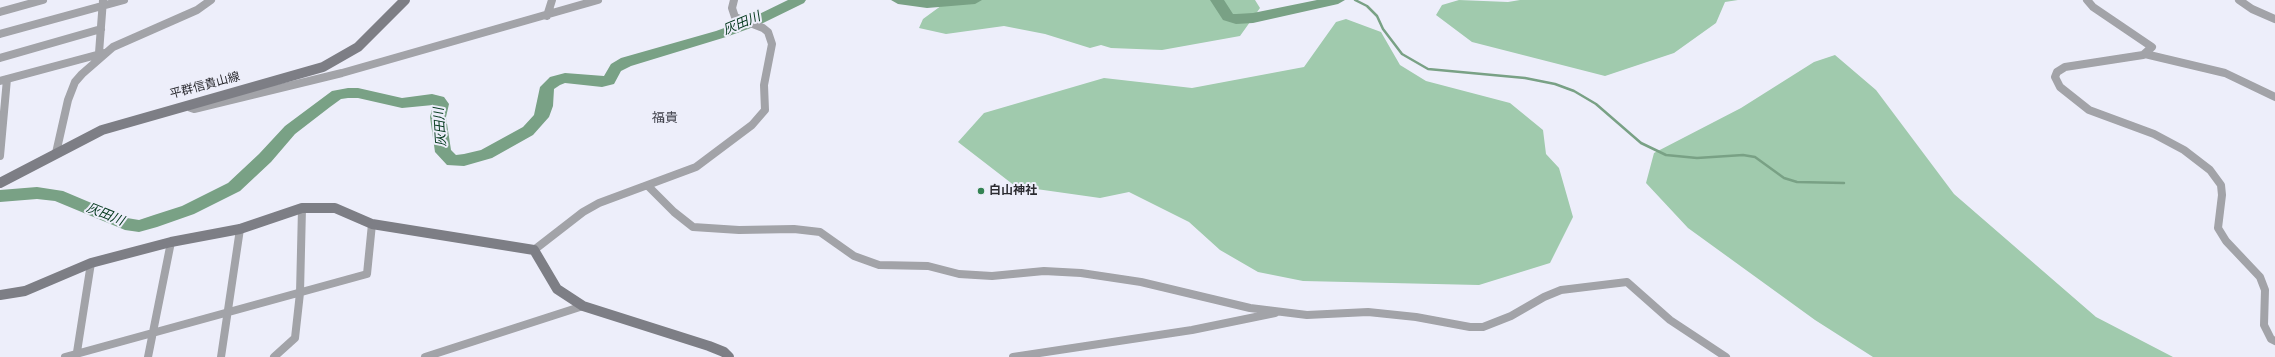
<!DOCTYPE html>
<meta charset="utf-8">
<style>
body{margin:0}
canvas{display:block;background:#edeefa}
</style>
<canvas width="2275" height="357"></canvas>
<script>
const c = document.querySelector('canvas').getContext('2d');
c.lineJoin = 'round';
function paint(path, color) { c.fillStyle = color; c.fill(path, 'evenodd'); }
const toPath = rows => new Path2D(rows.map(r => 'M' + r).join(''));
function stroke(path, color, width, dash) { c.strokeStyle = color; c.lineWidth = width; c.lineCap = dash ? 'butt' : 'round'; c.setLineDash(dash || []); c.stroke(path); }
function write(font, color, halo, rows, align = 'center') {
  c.font = font + ' "Roboto Condensed","Noto Sans JP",sans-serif'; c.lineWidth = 4; c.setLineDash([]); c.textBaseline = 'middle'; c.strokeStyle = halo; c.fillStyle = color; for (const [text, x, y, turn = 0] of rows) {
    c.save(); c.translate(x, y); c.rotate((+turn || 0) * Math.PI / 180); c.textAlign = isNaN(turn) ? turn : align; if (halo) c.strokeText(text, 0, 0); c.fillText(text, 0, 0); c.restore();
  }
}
paint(toPath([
 [949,0,1255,0,1260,8,1240,36,1162,50,1111,48,1101,45,1090,48,1045,34,1004,26,946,34,919,28,923,19],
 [1459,0,1508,2,1520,0,1738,0,1725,2,1716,23,1674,53,1605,76,1472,42,1436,15,1442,5],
 [1346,19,1381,32,1400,65,1426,81,1510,103,1543,130,1546,154,1559,168,1573,217,1550,263,1479,285,1303,281,1258,272,1220,250,1189,222,1129,192,1100,198,1015,186,958,142,984,113,1104,78,1192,88,1304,67,1336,22],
 [1835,55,1876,90,1954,194,2096,317,2173,357,1873,357,1815,320,1688,228,1646,183,1654,153,1741,108,1814,62]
]), '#a0caad');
stroke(toPath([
 [1355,0,1367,6,1377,16,1383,29,1402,54,1428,69,1525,78,1555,84,1574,91,1596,104,1641,143,1666,155,1697,158,1743,155,1755,157,1784,178,1797,182,1844,183]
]), '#79a185', 2.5);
paint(toPath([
 [788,0,806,0,804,3,759,25,726,37,631,66,621,71,614,84,602,87,565,83,560,85,554,89,553,106,549,117,533,135,492,158,464,166,447,165,435,152,430,117,433,105,402,108,358,98,348,98,341,99,330,107,295,134,271,162,240,191,194,214,157,227,139,232,125,230,55,201,37,199,0,202,0,190,37,187,63,191,127,218,139,220,154,215,182,206,228,183,259,154,285,126,332,91,348,88,358,88,402,98,432,94,444,97,449,104,446,117,451,150,456,155,464,154,481,150,523,127,534,115,540,87,550,77,565,73,604,76,611,64,621,58,716,31,749,19,788,0],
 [891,0,982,0,975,4,927,8,898,4,891,0],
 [1210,0,1224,0,1233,14,1236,14,1253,13,1317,0,1345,0,1338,4,1253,23,1236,24,1223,20,1210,0]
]), '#79a185');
stroke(toPath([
 [2087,0,2093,7,2152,47,2143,55,2065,67,2057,72,2055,77,2060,87,2089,110,2154,134,2184,150,2210,170,2221,185,2222,195,2218,228,2226,241,2260,277,2265,290,2264,325,2271,339,2275,341],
 [2239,0,2252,9,2275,19],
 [0,12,43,0],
 [547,16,552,0],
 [0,34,124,0],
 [99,53,103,0],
 [2145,54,2225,73,2275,97],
 [0,58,101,29],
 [0,81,104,53],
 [191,108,194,109,342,73,598,0],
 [56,153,68,100,75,82,82,74,113,47,197,10,211,0],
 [0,156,7,79],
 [648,186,674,212,693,227,739,230,794,229,820,232,854,256,879,265,928,266,959,274,992,276,1044,271,1081,273,1141,282,1250,308,1307,315,1368,312,1416,317,1470,327,1483,327,1511,316,1544,297,1561,290,1627,282,1670,320,1726,357],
 [534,250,583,212,599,203,696,167,752,125,765,110,764,85,772,44,768,32,763,28,735,17,732,8,734,0],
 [77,352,91,263],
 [65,357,367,274,372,224],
 [148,357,171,242],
 [221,357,240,229],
 [274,357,295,338,300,293,302,208],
 [425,357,583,306],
 [1013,357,1192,330,1275,313]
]), '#a2a3a8', 8);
stroke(toPath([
 [0,183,102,130,323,67,358,47,405,0],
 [0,295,25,291,91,263,171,242,240,229,302,208,335,208,372,224,534,250,557,289,583,306,709,346,724,352,729,357]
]), '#7d7e85', 10);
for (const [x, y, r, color] of [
 [981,191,4,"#348353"]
]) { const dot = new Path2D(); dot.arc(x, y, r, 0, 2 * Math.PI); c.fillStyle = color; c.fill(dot); stroke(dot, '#edeefa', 1.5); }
write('12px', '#2b2b30', '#edeefa', [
 ["平群信貴山線",205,86,-15]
]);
write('bold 12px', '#2b2b30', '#edeefa', [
 ["白山神社",989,191]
], 'left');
write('italic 13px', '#02371b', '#edeefa', [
 ["灰田川",742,24,-23],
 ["灰田川",441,127,-94],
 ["灰田川",105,215,22]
]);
write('13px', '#43444e', '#edeefa', [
 ["福貴",665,119]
]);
</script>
